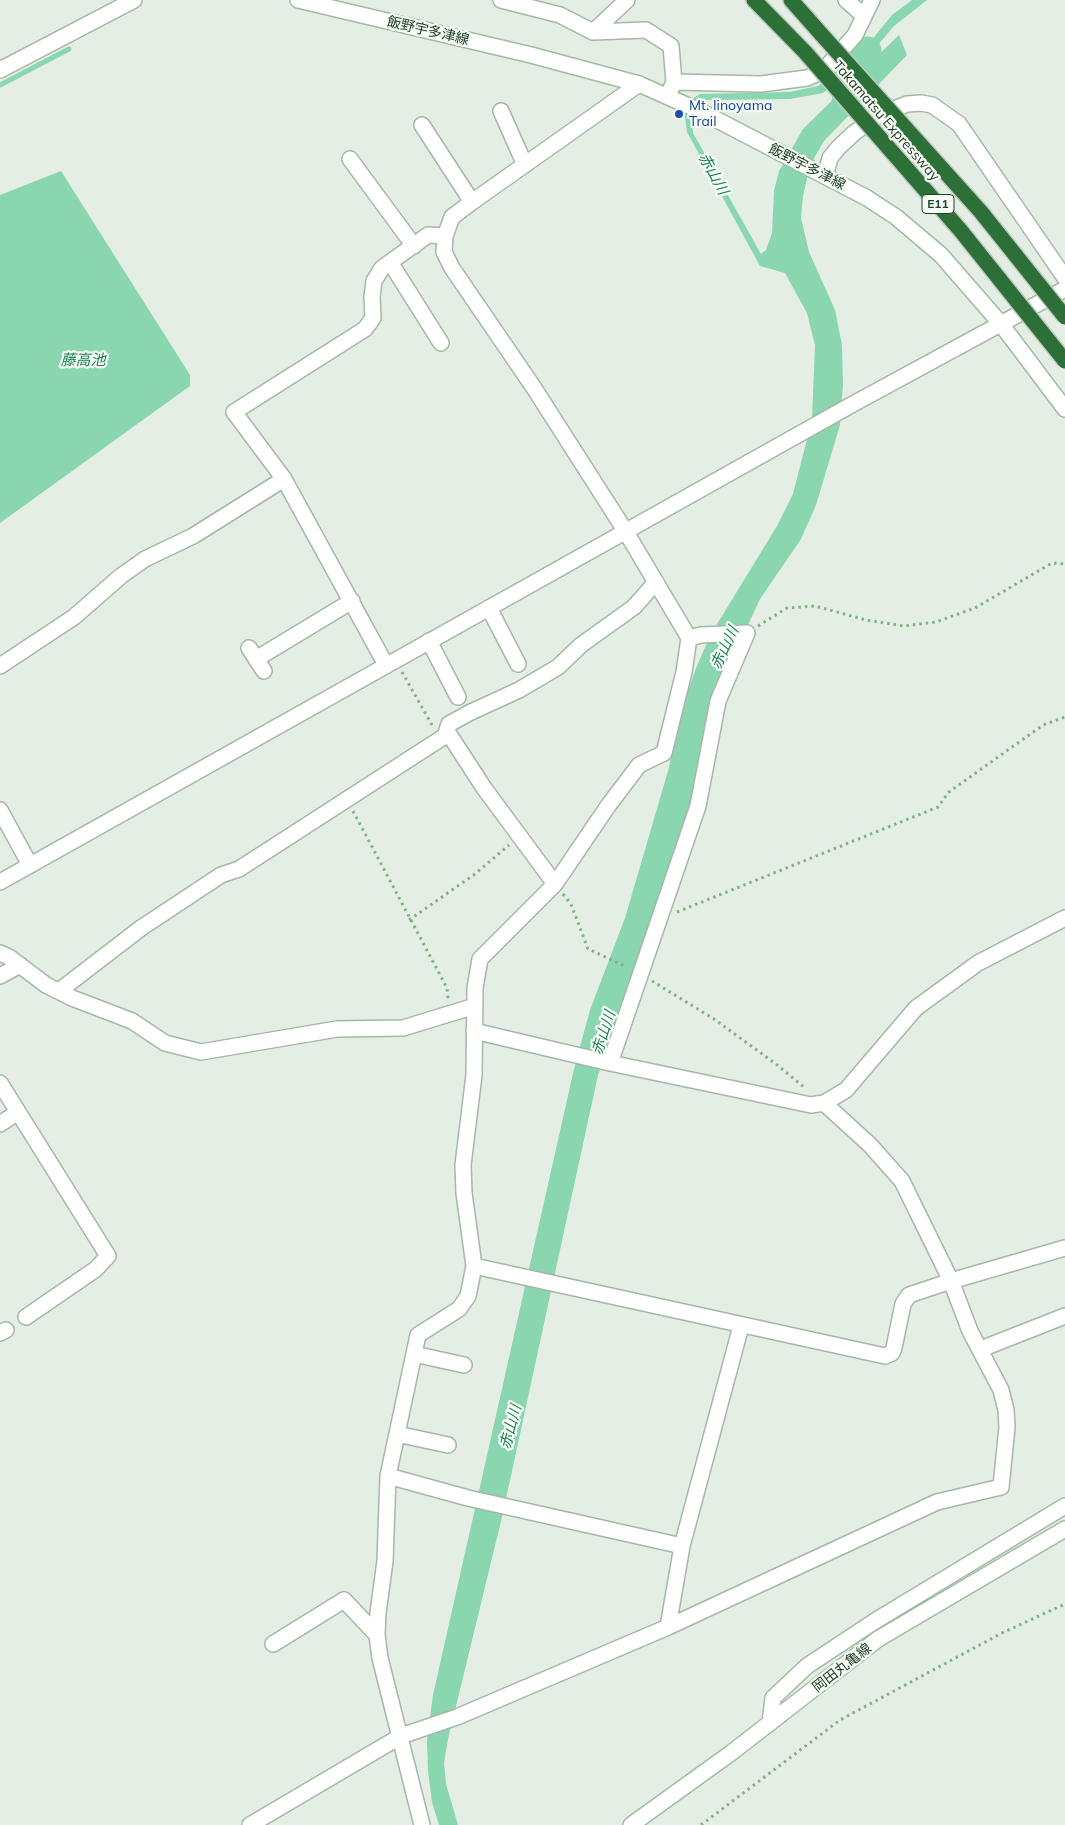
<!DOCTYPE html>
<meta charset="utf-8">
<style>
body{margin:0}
canvas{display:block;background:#e4eee4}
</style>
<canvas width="1065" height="1825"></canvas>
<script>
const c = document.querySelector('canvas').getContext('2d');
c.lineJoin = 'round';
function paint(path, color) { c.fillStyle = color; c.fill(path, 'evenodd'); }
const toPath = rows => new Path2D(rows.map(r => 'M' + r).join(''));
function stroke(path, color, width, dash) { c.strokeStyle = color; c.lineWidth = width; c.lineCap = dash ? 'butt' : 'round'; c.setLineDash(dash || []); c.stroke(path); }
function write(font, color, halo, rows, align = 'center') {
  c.font = font + ' Mulish,"Noto Sans JP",sans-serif'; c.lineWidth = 4.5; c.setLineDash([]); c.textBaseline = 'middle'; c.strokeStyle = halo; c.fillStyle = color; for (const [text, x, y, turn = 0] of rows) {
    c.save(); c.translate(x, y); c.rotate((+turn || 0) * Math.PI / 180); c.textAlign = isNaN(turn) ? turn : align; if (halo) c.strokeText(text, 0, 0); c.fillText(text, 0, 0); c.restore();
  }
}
paint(toPath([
 [912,0,927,0,894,26,871,53,823,93,790,99,701,100,692,117,693,133,761,254,766,250,772,233,774,191,779,171,803,129,899,35,907,55,824,141,814,158,808,174,803,196,801,218,809,252,835,310,842,345,843,384,840,425,816,505,801,539,760,599,722,681,697,781,652,928,598,1075,502,1517,448,1739,444,1763,446,1784,458,1825,439,1825,432,1802,428,1771,427,1741,433,1695,574,1069,590,1010,625,918,668,771,685,700,696,668,711,634,777,526,793,494,812,420,815,345,807,313,785,273,760,266,687,132,685,116,692,99,700,94,790,92,818,86,866,47,892,15],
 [61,171,190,375,190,386,0,523,0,195]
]), '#89d6b1');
stroke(toPath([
 [0,85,69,49]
]), '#89d6b1', 5);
stroke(toPath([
 [846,102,867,51]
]), '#89d6b1', 29);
const minor = toPath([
 [501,0,560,15,593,32,646,30,671,46,674,82,670,91],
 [846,0,864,16],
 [593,32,627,0],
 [0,70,134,0],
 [674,82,761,84,807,78,823,71,855,35,872,0],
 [501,111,525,165],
 [422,125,472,202],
 [350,159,414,246],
 [825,176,830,158,838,148,854,133,879,115,907,104,921,103,932,105,959,124,1065,278],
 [390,262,441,343],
 [489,608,518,664],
 [429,641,458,697],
 [249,648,264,671],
 [256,659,352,601],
 [386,665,284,479,234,412,365,329,373,318,372,297,374,281,382,268,428,235,445,236],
 [0,666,74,617,121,576,145,559,193,536,284,479],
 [447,731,484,788,555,884],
 [0,810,30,865],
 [0,953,9,957,46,985,72,998,132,1021,165,1043,201,1052,337,1029,403,1028,475,1006],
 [0,976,20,965],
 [59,991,141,928,221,875,239,869,445,736,449,724,471,712,519,690,558,667,581,645,634,607,656,582],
 [474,1031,610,1063,811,1105,824,1103,846,1090,916,1008,978,963,1065,918],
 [610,1063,698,806,718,701,747,633,701,635,689,638],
 [0,1083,108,1256,96,1269,26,1317],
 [0,1124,18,1112],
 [474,1266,885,1356,892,1353,894,1348,903,1304,909,1295,951,1281,1065,1248],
 [0,1333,6,1330],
 [981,1349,1065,1316],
 [414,1354,464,1365],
 [397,1434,448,1445],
 [388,1476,468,1498,682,1546],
 [668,1627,682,1546,741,1326],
 [273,1644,344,1600,377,1635],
 [770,1723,773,1698,807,1666,875,1621,1065,1506],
 [250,1825,401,1736,457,1717,668,1627,937,1502,1001,1487,1007,1427,1006,1410,1001,1390,970,1331,951,1281,902,1181,870,1145,824,1103],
 [422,1825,380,1658,377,1635,378,1613,385,1561,388,1476,418,1335,459,1309,468,1296,474,1266,464,1193,463,1165,474,1075,475,988,480,959,555,884,608,806,639,765,664,753,684,672,689,638,626,532,534,388,452,268,444,252,445,236,452,217,472,202,639,84]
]);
const tertiary = toPath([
 [0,882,853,404,1065,289]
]);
const secondary = toPath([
 [298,0,531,55,639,84,702,112,867,198,896,217,941,255,1001,324,1065,409],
 [631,1825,731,1753,878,1639,1065,1529]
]);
const motorway = toPath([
 [754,0,805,52],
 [791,0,822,35]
]);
stroke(minor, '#a6b7a7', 18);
stroke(tertiary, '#a6b7a7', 18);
stroke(secondary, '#a1bba2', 18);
stroke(motorway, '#c1cac2', 18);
stroke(toPath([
 [758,626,787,608,815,606,866,620,904,626,936,622,975,608,1052,563,1065,564],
 [402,672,432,725],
 [353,811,447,988,448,999],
 [563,894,571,904,588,949,627,967],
 [677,912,938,807,949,792,1043,725,1065,717],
 [409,920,475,874,509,845],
 [652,981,714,1019,776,1064,805,1088],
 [701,1825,840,1720,1002,1633,1065,1604]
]), '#82b385', 3, [2.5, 4]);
stroke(minor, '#fff', 15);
stroke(tertiary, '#fff', 15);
stroke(secondary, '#fff', 15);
stroke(motorway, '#2c6f37', 15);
const motorwayBridge = toPath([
 [822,35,981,212,1065,317],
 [805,52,961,231,1065,361]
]);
stroke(motorwayBridge, '#c1cac2', 18, []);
stroke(motorwayBridge, '#2c6f37', 15);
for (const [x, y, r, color] of [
 [679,114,5,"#1a4fb4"]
]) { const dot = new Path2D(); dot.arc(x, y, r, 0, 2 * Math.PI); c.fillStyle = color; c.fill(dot); stroke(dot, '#f5faf5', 2); }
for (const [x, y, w] of [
 [938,204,32]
]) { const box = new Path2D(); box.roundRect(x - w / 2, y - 9.5, w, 19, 4); c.fillStyle = '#f5faf5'; c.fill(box); stroke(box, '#224125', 1); }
write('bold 12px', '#224125', null, [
 ["E11",938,204]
]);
write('14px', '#224125', '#f5faf5', [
 ["飯野宇多津線",428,31,13],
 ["Takamatsu Expressway",886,121,49],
 ["飯野宇多津線",807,167,27],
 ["岡田丸亀線",842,1668,-38]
]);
write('14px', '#164399', '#f5faf5', [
 ["Mt. Iinoyama",689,106],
 ["Trail",689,122]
], 'left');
write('italic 15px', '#188150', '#f5faf5', [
 ["赤山川",713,174,61],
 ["藤高池",83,360],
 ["赤山川",725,648,-65],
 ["赤山川",604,1033,-72],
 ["赤山川",511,1427,-75]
]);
</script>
